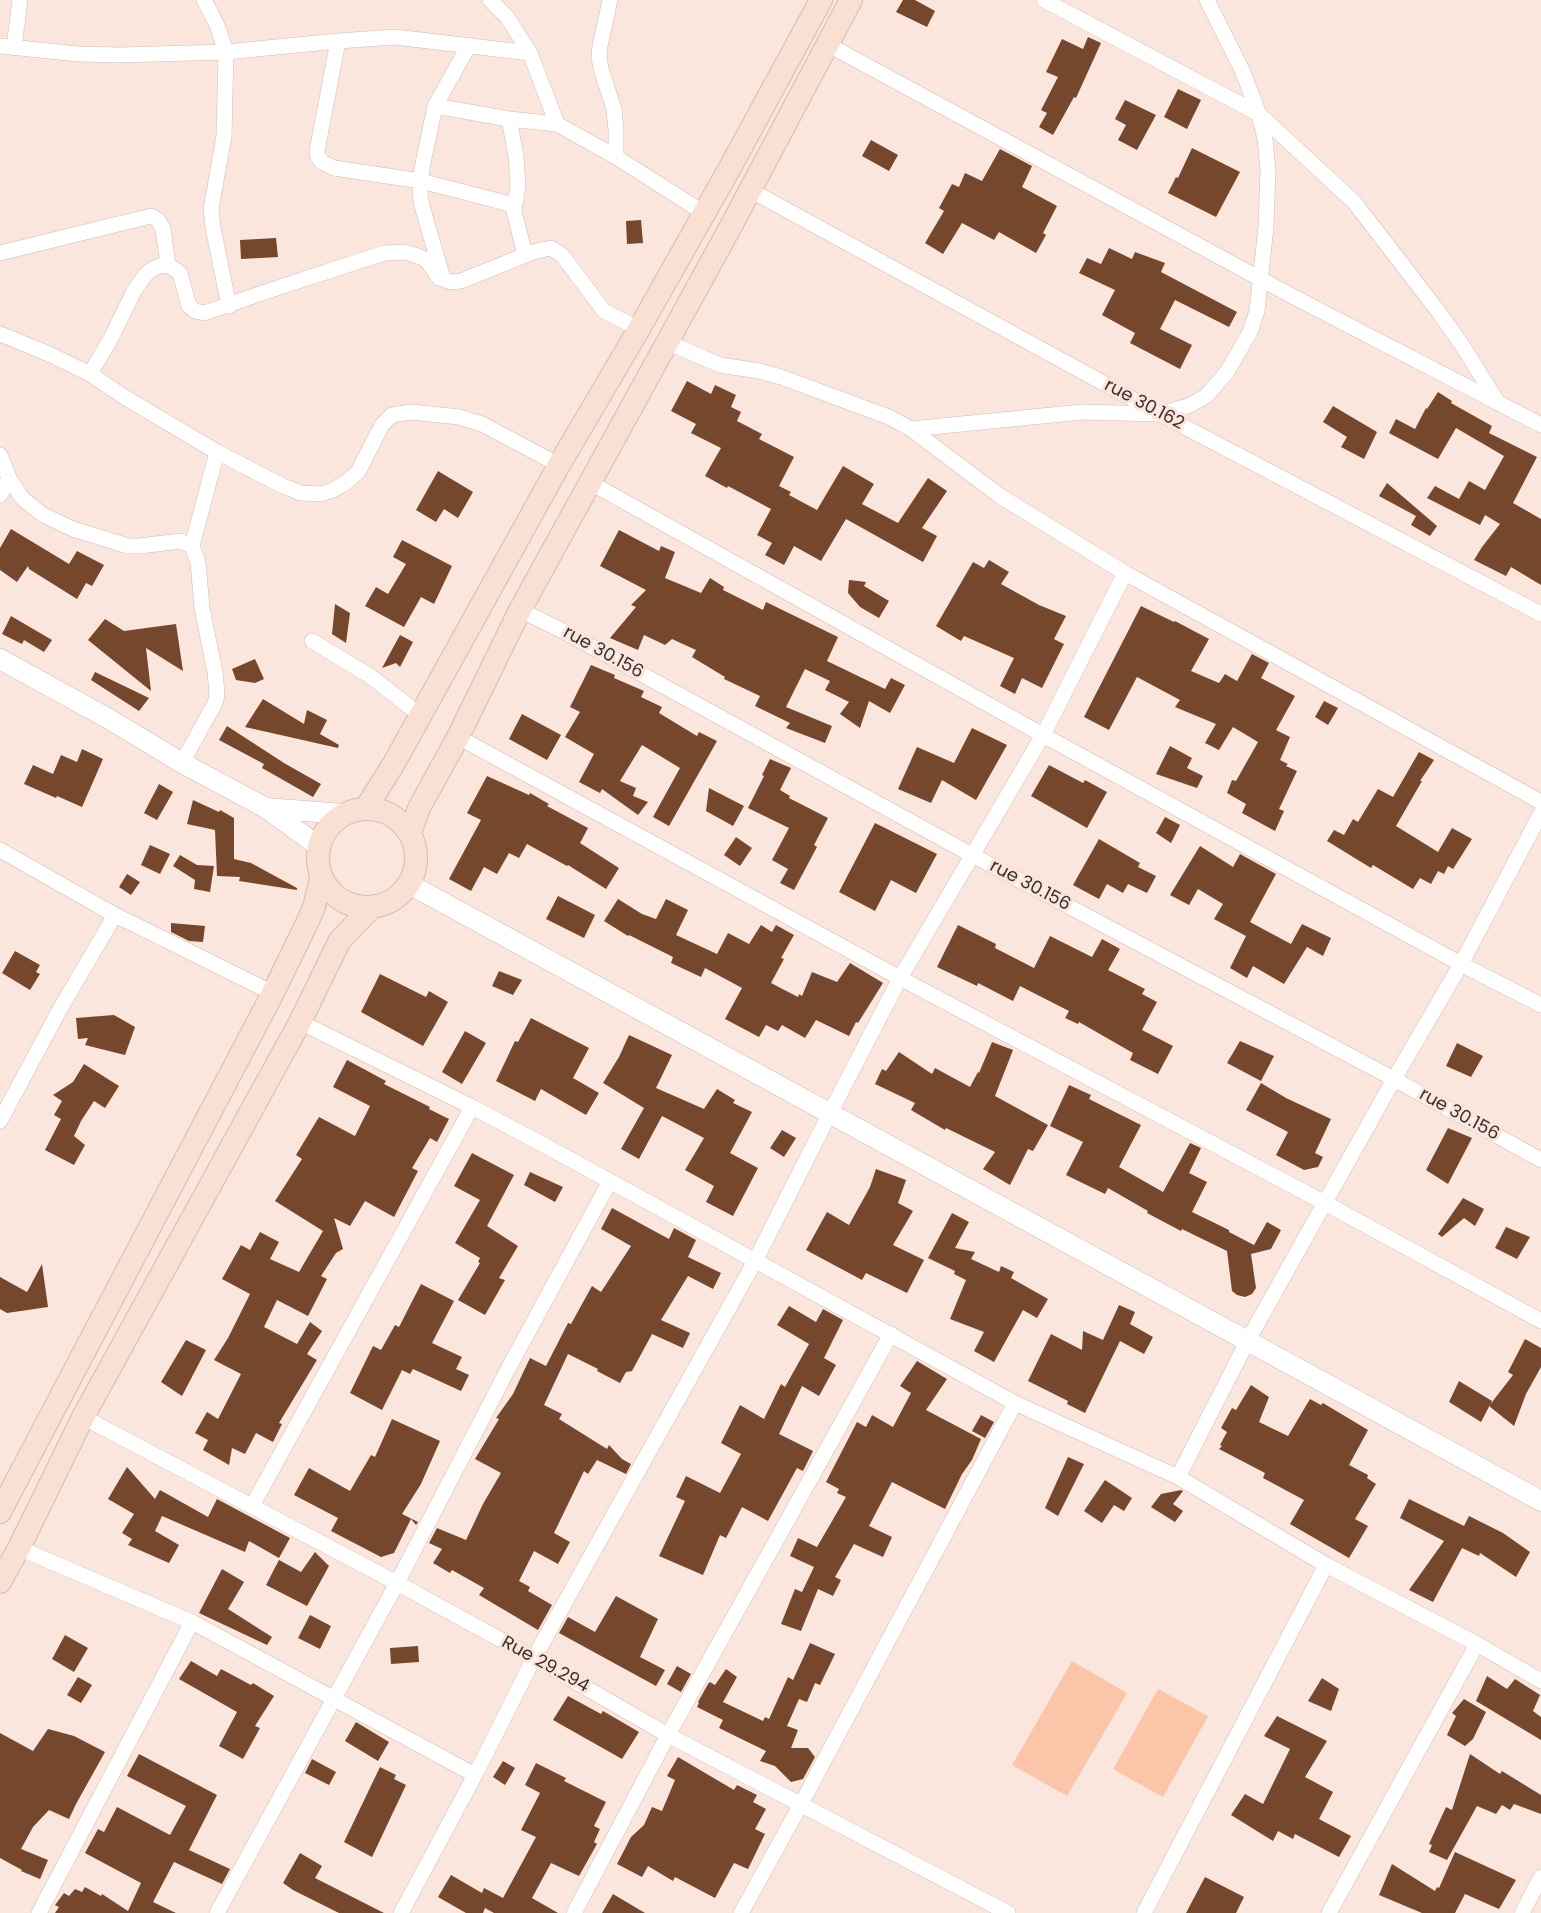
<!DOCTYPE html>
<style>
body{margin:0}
canvas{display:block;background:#fae6dc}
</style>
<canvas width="1541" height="1913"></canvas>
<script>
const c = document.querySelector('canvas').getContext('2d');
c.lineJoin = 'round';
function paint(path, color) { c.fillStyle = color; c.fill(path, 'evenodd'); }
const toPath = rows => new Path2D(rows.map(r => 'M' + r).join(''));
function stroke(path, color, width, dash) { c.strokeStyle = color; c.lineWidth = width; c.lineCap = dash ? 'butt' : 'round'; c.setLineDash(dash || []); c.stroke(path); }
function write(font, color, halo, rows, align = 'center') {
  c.font = font + ' Poppins,sans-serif'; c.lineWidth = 6; c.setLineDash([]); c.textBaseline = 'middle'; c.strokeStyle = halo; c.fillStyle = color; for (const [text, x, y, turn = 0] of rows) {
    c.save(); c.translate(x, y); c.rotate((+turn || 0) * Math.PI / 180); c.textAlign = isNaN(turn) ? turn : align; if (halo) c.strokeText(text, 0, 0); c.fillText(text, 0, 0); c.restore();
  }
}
paint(toPath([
 [1072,1661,1127,1693,1067,1796,1012,1765],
 [1158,1689,1208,1716,1163,1797,1113,1769]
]), '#fbc5a9');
paint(toPath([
 [903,0,915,0,935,11,927,27,896,12],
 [1088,37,1101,43,1076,98,1074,97,1053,135,1039,127,1047,113,1041,110,1058,77,1046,72,1062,39,1083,49],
 [1178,89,1201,100,1187,129,1164,117],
 [1125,100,1156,115,1137,150,1118,140,1126,125,1115,119],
 [871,140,898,155,889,171,862,156],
 [1192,148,1240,172,1216,217,1168,193,1176,177,1178,178],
 [1000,149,1032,166,1022,187,1057,206,1043,233,1046,235,1036,253,999,232,994,240,962,223,943,254,925,243,944,211,939,208,952,184,959,187,965,173,982,181],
 [641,220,643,243,627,244,626,221],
 [276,238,278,257,241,259,240,240],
 [1109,248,1132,259,1135,252,1165,263,1161,272,1237,312,1229,327,1175,300,1160,329,1192,345,1180,369,1130,343,1135,333,1102,315,1115,290,1079,273,1087,258,1101,264],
 [687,381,711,394,715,385,736,395,731,407,741,412,737,421,762,434,759,439,794,457,779,486,791,492,789,495,817,510,843,466,874,484,862,504,898,523,928,478,947,491,922,528,937,536,923,562,846,519,821,561,794,546,784,565,765,555,772,543,757,535,771,509,728,486,727,488,705,476,721,448,691,433,696,424,671,411],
 [1438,392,1452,401,1451,403,1492,426,1489,433,1537,457,1513,503,1541,519,1541,585,1511,567,1506,576,1474,560,1482,547,1500,524,1485,515,1480,525,1427,498,1435,486,1459,499,1469,481,1485,490,1504,456,1456,428,1438,459,1389,433,1396,419,1415,429,1426,408,1427,409],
 [1333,406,1377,432,1364,459,1341,447,1347,437,1323,422],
 [438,471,473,492,458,518,444,509,436,522,416,510],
 [1387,483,1437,526,1430,536,1411,525,1416,516,1379,496],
 [11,529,69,564,77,551,104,565,92,586,86,583,77,599,29,569,28,566,17,582,0,570,0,548],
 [619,530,659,551,661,546,675,552,665,578,701,593,710,578,724,587,723,590,763,610,766,602,838,637,827,661,885,689,891,678,905,685,890,713,869,701,860,728,840,714,849,702,825,690,830,681,805,669,786,707,832,726,825,743,786,728,790,723,755,706,760,696,724,679,725,677,692,657,696,650,672,639,665,645,644,635,638,650,610,638,636,607,631,605,646,590,600,566],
 [402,540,452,566,434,604,421,597,404,627,365,606,376,587,388,594,406,564,393,557],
 [989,560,1009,572,1001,584,1039,605,1066,616,1054,639,1064,644,1042,688,1022,678,1015,694,1000,686,1014,658,964,636,961,641,936,626,973,562,984,568],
 [849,580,866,582,864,586,889,601,879,618,860,607,848,593],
 [335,604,350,613,346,643,332,634],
 [1141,606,1174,622,1175,621,1209,639,1191,671,1219,683,1225,674,1237,681,1252,654,1269,663,1261,678,1295,696,1276,730,1290,737,1280,760,1288,764,1286,766,1297,771,1279,809,1284,811,1275,831,1242,813,1246,804,1227,793,1232,780,1236,781,1258,742,1233,727,1219,750,1205,743,1216,724,1175,707,1180,700,1137,677,1109,730,1084,717],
 [11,616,52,640,44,652,24,640,22,644,2,634],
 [105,619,124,631,176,624,183,671,146,648,151,691,88,640],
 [400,635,413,642,400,667,396,663,382,668],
 [255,659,264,679,255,683,236,680,232,669],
 [591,665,615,675,614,678,644,691,641,697,662,707,659,713,697,736,699,732,717,741,669,826,653,817,680,768,642,745,620,781,636,788,633,796,648,802,638,815,602,789,600,793,579,782,594,754,565,737,580,712,570,707],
 [95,672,149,698,139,711,91,680],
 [263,699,304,724,307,710,327,720,320,734,339,745,338,748,245,727],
 [1324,701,1338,708,1328,725,1315,717],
 [522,714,561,735,547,760,509,739],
 [227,726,284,763,321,784,313,797,262,768,264,764,219,740],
 [972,728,1007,745,976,800,942,780,931,803,898,789,917,747,954,763],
 [1170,746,1192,758,1187,768,1203,776,1197,788,1156,774],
 [82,749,103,759,82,807,57,796,56,798,24,784,33,765,53,774,61,755,77,762],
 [1419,752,1434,760,1420,781,1422,781,1396,826,1438,852,1452,828,1472,839,1453,869,1448,866,1444,874,1438,871,1431,884,1420,878,1413,889,1373,865,1371,868,1327,841,1334,830,1344,835,1353,819,1358,822,1378,789,1393,797],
 [770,759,791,768,780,790,790,796,789,798,828,818,814,845,817,847,794,890,780,883,788,869,772,860,789,828,748,808,764,776,762,775],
 [1049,765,1083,783,1085,780,1107,792,1087,828,1031,796],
 [487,776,529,795,530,793,549,804,547,806,588,828,580,843,619,868,606,889,568,865,567,866,527,844,519,858,509,853,497,874,484,867,471,891,449,879,481,820,467,813],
 [159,784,173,792,157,820,144,813],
 [709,788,744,806,733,826,706,811],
 [193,800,219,812,220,810,234,818,234,859,251,863,297,888,297,890,239,881,240,877,217,876,215,830,187,824],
 [1165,817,1180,825,1171,843,1156,833],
 [875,823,937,854,916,893,891,880,875,911,839,892],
 [736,837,752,848,740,866,724,855],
 [1099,839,1140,863,1138,867,1156,876,1147,893,1128,884,1123,893,1107,884,1099,899,1073,885],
 [150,845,170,854,160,874,141,865],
 [1200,846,1233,867,1240,854,1276,874,1250,922,1291,944,1302,924,1331,938,1323,956,1307,947,1284,984,1253,966,1247,978,1230,968,1246,936,1214,919,1223,904,1198,889,1189,905,1170,895],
 [180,855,197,865,214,866,210,892,194,889,195,880,173,866],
 [127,874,140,882,131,895,119,887],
 [558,896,595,915,584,938,546,919],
 [618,899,642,914,656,919,666,899,688,910,676,935,717,954,728,933,749,944,761,925,772,932,776,925,794,935,781,958,784,959,771,983,798,997,799,994,802,996,812,972,837,982,850,963,883,983,858,1023,856,1022,849,1036,816,1020,805,1038,782,1025,778,1031,766,1025,759,1037,725,1019,742,988,705,968,701,977,671,963,673,957,629,935,628,936,604,921],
 [171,923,205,926,203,942,189,941,171,932],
 [958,925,996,944,995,948,1034,968,1050,936,1092,957,1102,939,1120,949,1108,970,1145,989,1142,994,1157,1002,1142,1030,1173,1046,1158,1074,1130,1060,1133,1053,1079,1022,1078,1024,1065,1018,1069,1011,1020,986,1013,1001,978,983,977,986,937,967],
 [15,951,40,965,36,972,40,974,30,990,2,973],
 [499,971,522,980,513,995,492,986],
 [380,974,426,997,429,991,448,1002,423,1046,361,1012],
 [114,1015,135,1027,125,1055,85,1045,88,1038,78,1039,76,1018],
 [531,1018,589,1048,573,1078,599,1093,586,1115,541,1089,535,1101,496,1081,515,1041,518,1042],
 [465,1031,486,1043,462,1084,442,1072],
 [629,1035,672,1055,656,1088,704,1109,717,1089,735,1100,733,1103,752,1112,730,1153,758,1168,733,1216,706,1202,714,1186,685,1170,704,1138,662,1116,639,1159,621,1149,644,1108,603,1083,619,1057],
 [1240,1041,1274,1056,1261,1081,1227,1063],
 [992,1042,1013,1050,995,1096,1048,1125,1033,1151,1028,1149,1010,1185,983,1169,995,1152,946,1128,945,1130,911,1110,915,1103,875,1084,882,1069,886,1071,899,1052,932,1074,935,1068,970,1087,978,1072,979,1073],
 [1457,1043,1483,1056,1471,1077,1446,1066],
 [347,1060,386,1081,384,1084,430,1107,429,1109,449,1119,437,1142,430,1138,412,1168,418,1171,394,1217,365,1201,350,1226,334,1218,343,1249,336,1253,321,1276,327,1279,308,1316,277,1300,264,1327,297,1344,310,1322,322,1331,307,1354,317,1360,279,1423,282,1424,273,1442,256,1433,245,1454,232,1448,229,1465,203,1450,208,1440,195,1433,207,1412,218,1419,241,1374,214,1360,228,1338,250,1294,222,1279,241,1245,250,1250,260,1232,279,1242,270,1259,299,1272,323,1231,275,1201,302,1159,296,1155,319,1117,355,1136,370,1106,333,1087],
 [84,1064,119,1086,105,1108,94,1101,81,1121,74,1136,85,1145,74,1165,45,1150,61,1119,54,1115,62,1101,53,1095,73,1082],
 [1261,1083,1286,1098,1331,1119,1315,1153,1323,1157,1318,1167,1304,1170,1276,1155,1288,1132,1246,1110],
 [1069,1085,1091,1095,1089,1099,1141,1125,1119,1167,1163,1192,1190,1143,1201,1148,1189,1173,1207,1182,1192,1212,1229,1230,1229,1232,1254,1245,1267,1222,1281,1230,1271,1249,1251,1254,1256,1288,1252,1294,1245,1297,1237,1295,1232,1291,1227,1251,1182,1229,1181,1231,1147,1213,1148,1211,1108,1188,1105,1194,1066,1175,1083,1142,1050,1126],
 [1448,1128,1472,1138,1448,1184,1426,1170],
 [782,1130,796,1138,784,1157,770,1148],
 [472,1153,514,1175,487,1226,518,1246,499,1278,505,1280,485,1315,458,1300,480,1263,478,1262,480,1258,455,1243,480,1200,454,1186],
 [876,1169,906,1180,898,1203,913,1211,893,1245,924,1260,907,1293,866,1273,862,1280,806,1250,827,1212,849,1225,870,1187],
 [530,1172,563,1187,555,1202,524,1185],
 [1463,1198,1484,1209,1475,1226,1464,1218,1442,1237,1438,1234],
 [612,1208,669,1239,674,1228,696,1240,688,1257,721,1273,713,1289,688,1276,661,1320,690,1333,683,1348,652,1334,632,1371,626,1372,620,1383,597,1371,598,1369,568,1354,544,1405,562,1414,559,1419,607,1449,609,1445,622,1459,631,1464,626,1474,597,1460,588,1474,584,1471,554,1533,570,1542,558,1564,534,1551,519,1581,530,1587,528,1591,552,1605,538,1630,479,1595,484,1588,452,1570,450,1573,433,1563,442,1549,429,1543,437,1528,466,1540,483,1504,501,1473,475,1459,499,1419,496,1418,513,1394,530,1358,546,1366,568,1323,571,1324,592,1286,601,1292,631,1246,601,1229],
 [952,1213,969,1222,955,1248,975,1252,971,1259,999,1272,1001,1266,1014,1272,1011,1278,1048,1299,1037,1318,1023,1310,994,1362,974,1351,984,1332,950,1319,966,1280,954,1274,955,1271,928,1258],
 [1506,1227,1530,1237,1517,1259,1495,1248],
 [42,1264,48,1307,7,1313,0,1309,0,1277,27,1292],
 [421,1284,454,1301,432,1343,462,1357,456,1369,469,1375,461,1391,413,1369,410,1374,402,1370,382,1410,350,1393,373,1346,381,1350,395,1325,399,1327],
 [1119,1305,1135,1312,1130,1324,1153,1337,1144,1354,1120,1341,1085,1413,1067,1404,1068,1401,1028,1381,1051,1334,1082,1350,1083,1331,1103,1340],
 [789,1306,816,1322,823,1309,843,1320,824,1358,836,1365,819,1396,802,1386,779,1434,813,1451,803,1471,797,1468,768,1521,742,1507,726,1538,720,1535,703,1575,659,1556,685,1501,676,1497,686,1476,720,1493,741,1454,721,1443,740,1405,764,1419,781,1384,785,1387,809,1344,777,1325],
 [1525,1339,1541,1348,1541,1367,1526,1394,1514,1426,1489,1406,1513,1375,1508,1372],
 [186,1340,206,1350,182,1396,161,1382],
 [917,1361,947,1379,926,1410,981,1439,972,1460,962,1474,945,1509,892,1482,869,1526,892,1537,883,1557,854,1544,835,1577,841,1580,833,1596,818,1589,801,1631,781,1624,795,1589,802,1592,814,1567,790,1556,798,1538,817,1547,846,1497,837,1493,839,1489,826,1482,841,1453,857,1422,866,1427,872,1415,893,1427,911,1393,900,1386],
 [1459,1381,1492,1401,1481,1422,1449,1402],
 [1251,1385,1269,1397,1259,1422,1288,1436,1310,1399,1321,1405,1323,1403,1368,1430,1349,1465,1368,1475,1367,1478,1376,1484,1355,1519,1368,1526,1349,1558,1290,1524,1304,1500,1263,1478,1265,1473,1219,1449,1222,1446,1220,1445,1227,1432,1221,1428,1232,1408,1236,1410],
 [981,1415,994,1422,985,1438,972,1431],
 [392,1419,440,1441,421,1484,402,1514,418,1522,416,1525,411,1519,394,1553,381,1557,331,1531,338,1518,294,1495,309,1468,350,1491,371,1455,375,1457],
 [1068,1457,1084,1464,1058,1516,1045,1508],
 [127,1467,155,1499,160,1490,208,1517,217,1499,290,1538,279,1558,249,1541,245,1552,162,1516,155,1531,179,1545,169,1563,128,1545,132,1539,122,1533,134,1514,108,1499],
 [1105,1480,1132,1498,1124,1511,1114,1505,1102,1523,1084,1511],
 [1181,1490,1183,1491,1173,1504,1183,1511,1175,1522,1151,1507,1161,1494],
 [1409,1499,1464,1526,1469,1516,1503,1533,1530,1552,1516,1577,1480,1553,1479,1556,1462,1548,1433,1602,1409,1590,1444,1541,1400,1518],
 [315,1552,329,1566,307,1606,266,1585,279,1560,301,1572],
 [222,1569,244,1582,228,1609,272,1637,267,1645,199,1613],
 [616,1596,658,1619,640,1657,665,1670,656,1686,559,1633,568,1617,595,1632],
 [310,1615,331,1626,320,1649,298,1638],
 [65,1635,88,1648,74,1672,52,1659],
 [810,1643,835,1654,820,1685,815,1683,807,1702,799,1699,787,1726,798,1730,791,1748,808,1748,815,1757,803,1779,791,1782,775,1766,760,1761,766,1751,719,1728,723,1720,697,1707,699,1703,698,1702,708,1684,710,1682,715,1685,726,1669,737,1677,723,1702,763,1721,765,1717,769,1719,788,1677,793,1680],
 [418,1646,419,1662,391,1664,390,1648],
 [191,1661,217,1676,221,1669,251,1685,253,1683,274,1696,255,1726,260,1728,243,1759,219,1746,237,1712,179,1679],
 [677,1666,691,1674,681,1692,667,1684],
 [1487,1676,1507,1689,1515,1679,1540,1695,1533,1711,1541,1717,1541,1740,1476,1701],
 [78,1677,92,1685,81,1703,67,1695],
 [1322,1678,1339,1689,1331,1711,1308,1701],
 [568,1696,601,1714,603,1711,639,1732,622,1759,553,1720],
 [1464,1699,1486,1712,1473,1739,1465,1746,1447,1735,1456,1716,1452,1713],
 [1277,1716,1327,1741,1305,1777,1333,1792,1319,1819,1351,1836,1339,1857,1295,1834,1293,1839,1278,1831,1273,1841,1231,1815,1245,1794,1263,1804,1290,1749,1264,1736],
 [356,1722,389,1742,378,1761,345,1741],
 [48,1729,74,1736,105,1752,76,1804,69,1819,49,1810,33,1827,21,1849,48,1860,40,1879,21,1871,22,1870,0,1858,0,1733,33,1751],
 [139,1754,217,1795,189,1850,230,1869,222,1884,174,1862,153,1902,176,1913,55,1913,59,1907,55,1905,64,1893,69,1896,75,1889,82,1892,85,1887,101,1896,102,1894,128,1911,141,1883,85,1853,98,1829,104,1832,117,1807,170,1835,186,1806,127,1776],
 [1470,1754,1500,1774,1502,1771,1541,1795,1541,1814,1514,1804,1510,1810,1502,1805,1496,1814,1477,1806,1447,1860,1429,1852,1432,1845,1429,1844,1446,1807,1452,1810],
 [678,1757,734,1790,737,1785,757,1795,753,1802,766,1809,755,1829,765,1834,748,1869,734,1863,715,1898,675,1877,673,1881,648,1866,642,1877,617,1864,631,1837,644,1825,652,1807,662,1811,675,1780,667,1776],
 [312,1759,336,1772,329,1785,305,1773],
 [503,1761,515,1768,505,1785,493,1777],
 [536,1763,566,1778,564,1781,606,1802,594,1826,600,1829,594,1842,597,1844,579,1876,551,1863,532,1898,558,1913,494,1913,485,1908,483,1913,466,1913,438,1897,451,1875,482,1893,484,1888,503,1898,536,1837,521,1830,540,1793,525,1785],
 [380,1767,396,1775,394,1779,406,1785,372,1857,344,1842],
 [1455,1852,1516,1880,1499,1909,1465,1894,1455,1913,1422,1913,1379,1895,1392,1864,1435,1891,1437,1887,1439,1888],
 [300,1853,322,1866,315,1878,384,1913,339,1913,293,1890,283,1883],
 [1205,1877,1244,1897,1236,1913,1186,1913],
 [613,1894,645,1913,602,1913]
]), '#75472c');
const minor = toPath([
 [204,0,217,25,226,52,224,136,211,209,213,228,229,306],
 [490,0,507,17,530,53,557,124,616,157],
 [610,0,600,46,599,57,601,69,614,109,616,130,616,157,704,213],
 [1044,0,1259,114,1354,202,1438,311,1464,348,1498,403],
 [338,41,317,151,318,157,322,162,334,168,421,181,514,205],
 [827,44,1292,296,1541,425],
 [0,46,78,54,119,55,226,52,338,41,395,37,530,53],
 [14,47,20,0],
 [435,106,509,119,557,124],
 [509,119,516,156,518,186,514,211,525,255],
 [750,190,1160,414,1541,614],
 [0,253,151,216,158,220,163,229,168,265],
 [442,275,422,206,420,193,422,168,435,106,469,45],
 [0,334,49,354,90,374,126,398,217,452,283,486,301,493,321,494,333,490,345,483,358,472,382,425,392,415,411,412,459,417,482,424,559,465],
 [667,342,720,365,759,371,781,377,889,417,911,429,1000,496,1125,573,1541,802],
 [90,374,111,338,134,291,145,275,151,270,159,266,168,265,180,273,189,306,195,311,204,313,277,288,384,253,406,252,423,258,428,262,439,278,451,282,461,281,533,252,551,248,562,255,604,311,639,329],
 [911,429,1082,412,1160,414,1188,406,1206,396,1227,372,1250,332,1257,311,1266,226,1268,170,1265,139,1259,114,1242,70,1207,0],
 [0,455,9,478,22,498,43,515,73,529,128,546,140,546,180,541,192,546],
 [591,483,1043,735,1461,964,1541,1005],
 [0,495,9,478],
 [520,610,561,630,972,855,1394,1079,1541,1160],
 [312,641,370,676,420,715],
 [458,737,900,978,1325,1203,1541,1321],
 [182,763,215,703,217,695,215,672,202,608,198,562,192,546,217,452],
 [0,850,115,915,273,993],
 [300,1022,472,1107,544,1145,1015,1403,1178,1477,1326,1565,1477,1644,1541,1681],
 [0,1121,60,1009,115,915],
 [83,1417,397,1583,534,1658,668,1735,1008,1913],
 [1178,1477,1248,1340,1394,1079,1461,964,1541,813],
 [252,1506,472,1107],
 [19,1548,192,1622,475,1775],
 [39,1913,192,1622],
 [217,1913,397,1583,508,1369,610,1181],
 [401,1913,475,1775,534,1658,755,1261,830,1113,900,978,1043,735,1125,573],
 [574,1913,668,1735,891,1334],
 [741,1913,801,1804,1015,1403],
 [1144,1913,1326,1565],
 [1329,1913,1477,1644],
 [1522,1913,1541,1877]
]);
const tertiary = toPath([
 [0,659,109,719,182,763,266,808,318,846],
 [266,808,344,814],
 [409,884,1541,1501]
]);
const secondary = toPath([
 [366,808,393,765,559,465,639,329,732,164,821,0],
 '318 858a49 49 0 1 1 98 0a49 49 0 1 1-98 0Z',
 [410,833,419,808,458,737,520,610,730,228,851,0],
 [0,1512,273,993,307,923,314,907,321,878],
 [0,1582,19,1548,83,1417,300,1022,340,940,372,907]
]);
stroke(minor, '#d0bdb3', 16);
stroke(tertiary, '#d0bdb3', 21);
stroke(secondary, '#d0bdb3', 24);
stroke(minor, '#fff', 15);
stroke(tertiary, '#fff', 20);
stroke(secondary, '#fae0d2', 22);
write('18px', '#39312d', '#fae6dc', [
 ["rue 30.162",1144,405,28],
 ["rue 30.156",603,653,29],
 ["rue 30.156",1030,886,28],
 ["rue 30.156",1459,1115,29],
 ["Rue 29.294",545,1665,29]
]);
</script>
